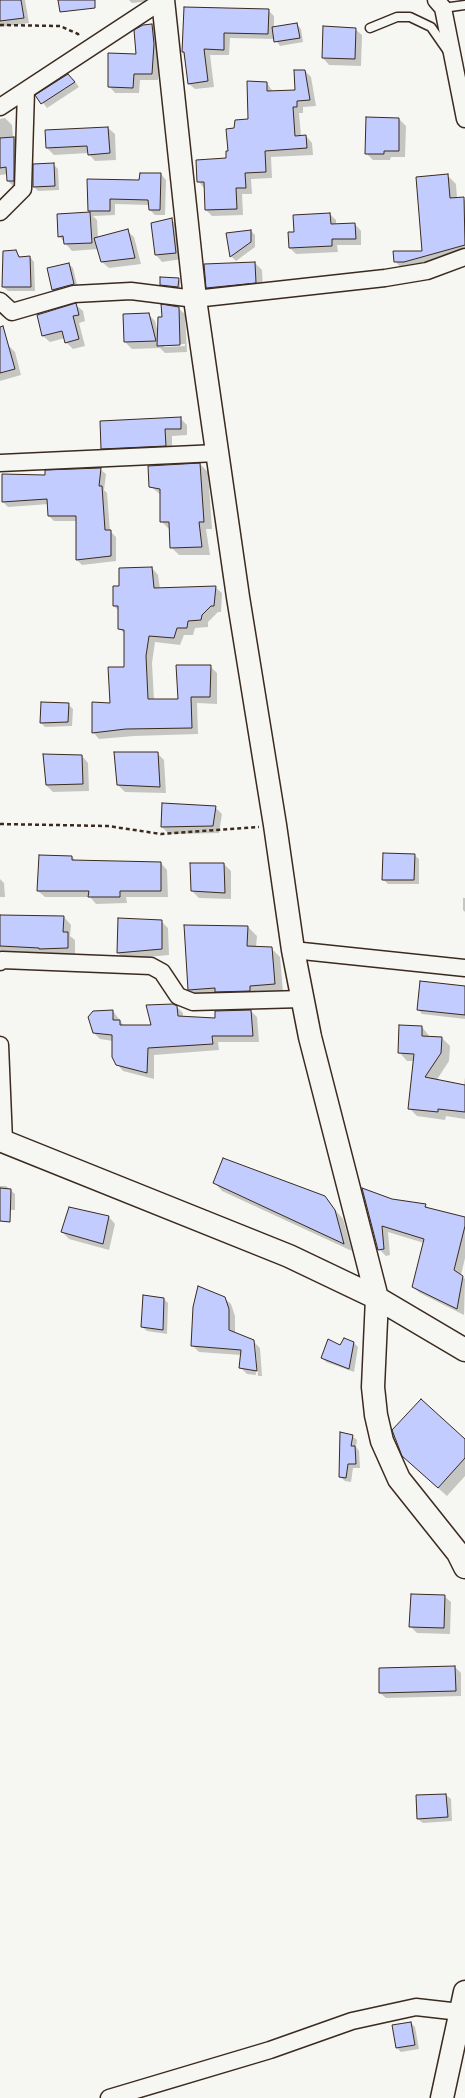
<!DOCTYPE html>
<style>
body{margin:0}
canvas{display:block;background:#f6f6f2}
</style>
<canvas width="465" height="2098"></canvas>
<script>
const c = document.querySelector('canvas').getContext('2d');
c.lineJoin = 'round';
function paint(path, color) { c.fillStyle = color; c.fill(path, 'evenodd'); }
const toPath = rows => new Path2D(rows.map(r => 'M' + r).join(''));
function stroke(path, color, width, dash) { c.strokeStyle = color; c.lineWidth = width; c.lineCap = dash ? 'butt' : 'round'; c.setLineDash(dash || []); c.stroke(path); }
paint(toPath([
 [0,0,25,0,29,23,0,27],
 [129,0,150,0,150,1,132,3],
 [458,0,465,0,465,2,461,3],
 [268,10,274,16,274,28,297,24,301,29,303,42,280,46,275,39,230,38,229,55,210,55,214,87,195,89,189,84,183,52],
 [152,25,158,31,160,51,158,80,140,80,139,93,115,93,109,86,138,55],
 [355,29,362,35,361,66,329,65,323,58],
 [305,71,311,77,316,106,303,107,303,113,299,113,301,136,306,136,312,143,313,155,271,157,272,178,251,179,252,194,242,194,243,215,212,216,206,210,204,188,198,181,227,159,234,129,249,120,267,83,273,92,296,91],
 [73,79,79,87,47,108,37,95],
 [5,118,12,125,13,137,20,144,15,188,8,181,8,174,0,175,0,119],
 [367,118,399,119,406,126,405,157,391,157,390,160,373,160,366,153],
 [108,128,115,134,116,160,95,161,88,153,54,155,47,148,46,131],
 [53,164,58,169,59,190,38,191,34,187],
 [161,174,166,180,165,215,155,215,150,210,149,205,115,204,115,215,93,216,97,220,98,238,127,231,134,237,141,264,109,268,102,262,98,249,72,251,59,236,58,215,91,213,89,210,140,181],
 [448,176,456,184,457,199,465,200,465,255,403,270,395,261,423,252],
 [330,214,336,220,336,225,355,224,361,231,361,245,337,245,338,252,296,254,290,248,295,233],
 [171,219,178,226,182,259,162,262,156,255],
 [251,231,255,235,255,247,236,261,231,256,228,234],
 [15,251,21,258,30,257,34,262,35,291,8,291,3,287],
 [255,263,262,270,263,289,214,294,207,287],
 [69,264,73,268,78,289,57,294,53,290,48,268],
 [178,279,180,281,180,289,163,287,161,285],
 [76,305,83,311,85,321,79,323,85,346,73,349,66,342,65,338,50,342,43,336],
 [178,308,185,314,187,352,165,353,160,348,132,349,125,342,148,314,155,321,158,333,164,318],
 [185,344,185,346,164,347,164,345],
 [8,345,15,352,21,375,0,381,0,347],
 [180,418,187,425,187,435,172,436,172,452,109,455,102,448],
 [200,464,208,472,212,529,206,529,210,555,179,555,171,547,169,529,161,521,161,495,150,486],
 [100,469,106,474,104,490,107,493,110,531,116,537,116,561,82,565,77,560,77,521,54,521,49,516,49,504,8,507,3,502,46,476],
 [152,568,158,575,160,589,215,587,222,593,221,612,218,612,208,622,208,627,195,628,193,635,184,635,180,645,155,642,152,663,154,700,179,700,210,666,217,673,217,704,197,703,198,734,134,736,99,739,93,732,111,704,125,668,125,634,119,628,119,611,114,606,120,587],
 [68,704,73,709,72,726,45,727,41,723],
 [157,753,164,760,166,793,125,792,118,785],
 [82,756,88,763,89,791,53,792,46,785],
 [215,807,222,814,219,833,169,834,162,827],
 [414,855,419,859,419,884,388,884,383,879],
 [72,857,76,861,161,863,167,870,168,897,126,897,127,903,96,904,90,897,45,897,38,891],
 [224,864,231,871,231,899,199,898,192,891],
 [0,879,4,883,5,897,0,897],
 [463,898,465,898,465,912,463,910],
 [0,916,64,917,71,925,70,936,75,940,75,955,0,953],
 [161,921,168,928,169,955,124,959,118,953],
 [248,927,257,936,256,947,271,948,280,957,283,992,198,998,189,989],
 [465,988,465,1019,422,1014,418,1009],
 [176,1006,183,1013,183,1017,216,1019,251,1011,257,1017,259,1042,218,1042,219,1050,154,1055,154,1079,123,1071,117,1064,113,1041,100,1039,94,1033,113,1011,124,1026,152,1026],
 [422,1027,430,1037,442,1038,450,1046,449,1061,436,1081,464,1086,465,1077,465,1119,446,1116,445,1120,417,1116,409,1108,415,1061,407,1061,399,1052],
 [214,1182,324,1197,343,1219,352,1251,222,1191],
 [0,1186,6,1186,15,1194,15,1210,0,1210],
 [363,1189,392,1200,425,1205,430,1209,465,1218,465,1258,461,1275,465,1279,464,1315,420,1293,413,1287,424,1243,388,1232,390,1255,386,1256,379,1249],
 [109,1217,115,1224,109,1250,69,1239,62,1232],
 [224,1298,231,1304,235,1316,235,1333,253,1341,260,1348,262,1376,258,1376,255,1343,253,1343,256,1375,247,1374,240,1367,241,1355,199,1352,192,1345],
 [164,1299,168,1303,167,1334,147,1331,142,1327],
 [354,1343,358,1347,354,1372,326,1362,322,1358,340,1346],
 [352,1436,357,1440,356,1447,359,1451,360,1468,353,1468,351,1482,345,1481,340,1477],
 [465,1440,465,1476,447,1496,412,1465],
 [444,1596,451,1602,450,1634,417,1633,410,1626],
 [455,1667,461,1673,461,1696,386,1698,380,1693,380,1669],
 [446,1795,451,1799,452,1821,423,1823,418,1819],
 [411,2023,415,2027,419,2049,401,2052,396,2047]
]), '#0003');
const building = toPath([
 [0,0,21,0,24,18,0,21,0,0],
 [58,0,95,0,95,8,60,12,58,0],
 [184,7,269,9,268,34,224,33,224,50,204,49,208,81,188,84,184,52,182,52,184,7],
 [297,23,300,38,274,42,272,27,297,23],
 [152,24,154,44,152,74,134,74,133,88,108,87,108,53,136,54,134,30,143,25,152,24],
 [323,26,356,28,355,59,322,58,323,26],
 [294,70,305,70,310,100,297,101,297,107,293,107,295,136,306,135,307,148,265,151,266,172,245,173,246,188,236,188,237,209,205,210,204,182,197,182,196,160,226,158,226,151,228,151,226,129,234,128,235,120,248,119,247,81,267,82,267,91,295,90,294,70],
 [68,74,75,82,41,104,35,95,68,74],
 [366,117,399,118,399,151,384,151,384,154,365,154,366,117],
 [108,127,110,153,88,155,87,146,46,148,45,130,108,127],
 [14,137,14,181,7,181,6,167,0,168,0,138,14,137],
 [54,163,55,186,33,187,33,164,54,163],
 [140,173,161,173,160,210,149,210,148,200,110,199,110,211,88,211,87,179,139,180,140,173],
 [448,174,450,198,464,197,465,245,404,262,394,262,393,251,422,251,416,177,448,174],
 [90,212,92,243,64,244,63,236,58,237,57,214,90,212],
 [330,213,331,224,355,223,356,239,332,239,332,246,289,248,288,232,294,232,293,215,330,213],
 [172,218,176,253,155,255,151,223,172,218],
 [128,229,135,258,101,262,94,238,128,229],
 [251,230,251,242,230,257,226,233,251,230],
 [16,250,19,257,30,256,31,287,2,287,3,251,16,250],
 [255,262,256,283,206,288,204,264,255,262],
 [69,263,74,284,52,290,47,268,69,263],
 [160,277,179,278,178,287,160,285,160,277],
 [76,303,79,315,73,316,79,339,65,343,62,331,42,336,37,315,76,303],
 [161,304,179,307,180,345,157,346,158,317,162,317,161,304],
 [149,313,156,341,124,342,123,314,149,313],
 [3,326,15,369,0,373,0,327,3,326],
 [181,417,181,429,165,429,166,446,101,449,100,421,181,417],
 [200,463,204,522,199,522,202,547,170,548,169,522,160,522,160,489,149,487,148,466,200,463],
 [101,468,99,486,102,486,105,530,111,530,111,556,76,560,76,516,48,516,47,499,2,502,2,474,45,475,45,470,101,468],
 [152,567,154,588,216,586,214,606,211,606,202,615,201,620,188,621,187,628,177,628,174,638,149,636,146,656,148,699,178,699,176,665,211,665,210,697,191,697,192,728,126,729,92,733,92,702,110,703,108,667,124,667,124,630,118,629,118,606,113,606,113,586,119,586,119,568,152,567],
 [41,702,69,703,68,722,40,723,41,702],
 [114,752,158,752,160,787,117,785,114,752],
 [43,754,82,755,83,784,46,785,43,754],
 [162,803,216,806,213,826,161,827,162,803],
 [383,853,415,854,414,880,382,880,383,853],
 [39,855,72,856,72,860,161,862,161,891,120,891,120,897,88,897,89,891,37,891,39,855],
 [190,863,224,863,225,893,191,891,190,863],
 [0,915,64,916,63,932,68,932,68,948,39,949,39,948,0,946,0,915],
 [118,918,162,920,162,949,117,953,118,918],
 [184,925,248,926,247,946,272,947,275,984,250,986,250,991,215,992,215,988,188,990,184,925],
 [420,981,465,986,465,1015,417,1010,420,981],
 [173,1004,177,1006,178,1016,215,1018,215,1011,251,1010,253,1036,212,1036,213,1044,148,1048,147,1073,116,1065,112,1057,112,1035,93,1033,88,1017,93,1011,113,1010,113,1020,120,1020,120,1025,151,1025,146,1005,173,1004],
 [399,1025,422,1026,422,1036,442,1037,441,1053,425,1077,465,1085,465,1112,438,1109,438,1112,408,1109,414,1054,398,1053,399,1025],
 [223,1158,325,1196,335,1210,344,1244,213,1183,223,1158],
 [0,1188,11,1189,10,1222,0,1221,0,1188],
 [362,1188,392,1199,426,1204,425,1207,465,1217,465,1226,454,1270,463,1276,457,1309,412,1287,424,1239,382,1226,384,1249,378,1250,362,1188],
 [69,1207,109,1216,103,1244,61,1232,69,1207],
 [198,1286,225,1297,229,1309,229,1330,254,1340,257,1371,239,1368,241,1350,191,1346,193,1307,198,1286],
 [143,1295,164,1298,163,1330,141,1327,143,1295],
 [344,1338,354,1342,349,1369,321,1358,328,1339,340,1345,344,1338],
 [421,1399,465,1439,465,1458,438,1488,402,1456,392,1430,421,1399],
 [340,1432,353,1435,351,1446,355,1446,356,1464,348,1464,346,1478,339,1477,340,1432],
 [411,1594,445,1595,444,1628,409,1627,411,1594],
 [455,1666,456,1691,379,1693,379,1668,455,1666],
 [446,1794,448,1817,417,1819,416,1795,446,1794],
 [411,2022,415,2045,396,2048,392,2025,411,2022]
]);
paint(building, '#c2ccfe');
stroke(building, '#3b2a1e', 1);
const lane = toPath([
 [443,8,465,5],
 [370,28,397,17,410,17,431,27,447,50]
]);
const street = toPath([
 [436,0,443,8,465,119],
 [0,107,163,0],
 [0,212,23,189,26,90],
 [0,301,12,312,74,294,131,291,195,299,385,278,427,271,465,257],
 [0,463,217,453],
 [293,950,465,968],
 [0,962,2,960,151,966,162,972,178,996,193,1002,302,999],
 [0,1045,4,1141],
 [109,2098,270,2050,352,2021,416,2007,460,2012]
]);
const secondary = toPath([
 [163,0,195,299,238,597,275,825,293,950,310,1037,377,1298,373,1387,376,1415,382,1441,399,1479,458,1553,465,1567],
 [0,1140,289,1256,377,1298,465,1350],
 [442,2098,465,1992]
]);
stroke(lane, '#3b2a1e', 11);
stroke(street, '#3b2a1e', 19);
stroke(secondary, '#3b2a1e', 25);
stroke(toPath([
 [0,25,60,26,78,34,80,37],
 [0,824,108,826,161,834,259,827]
]), '#3b2a1e', 2.5, [4, 3]);
stroke(lane, '#f6f6f2', 8);
stroke(street, '#f6f6f2', 16);
stroke(secondary, '#f6f6f2', 22);
</script>
